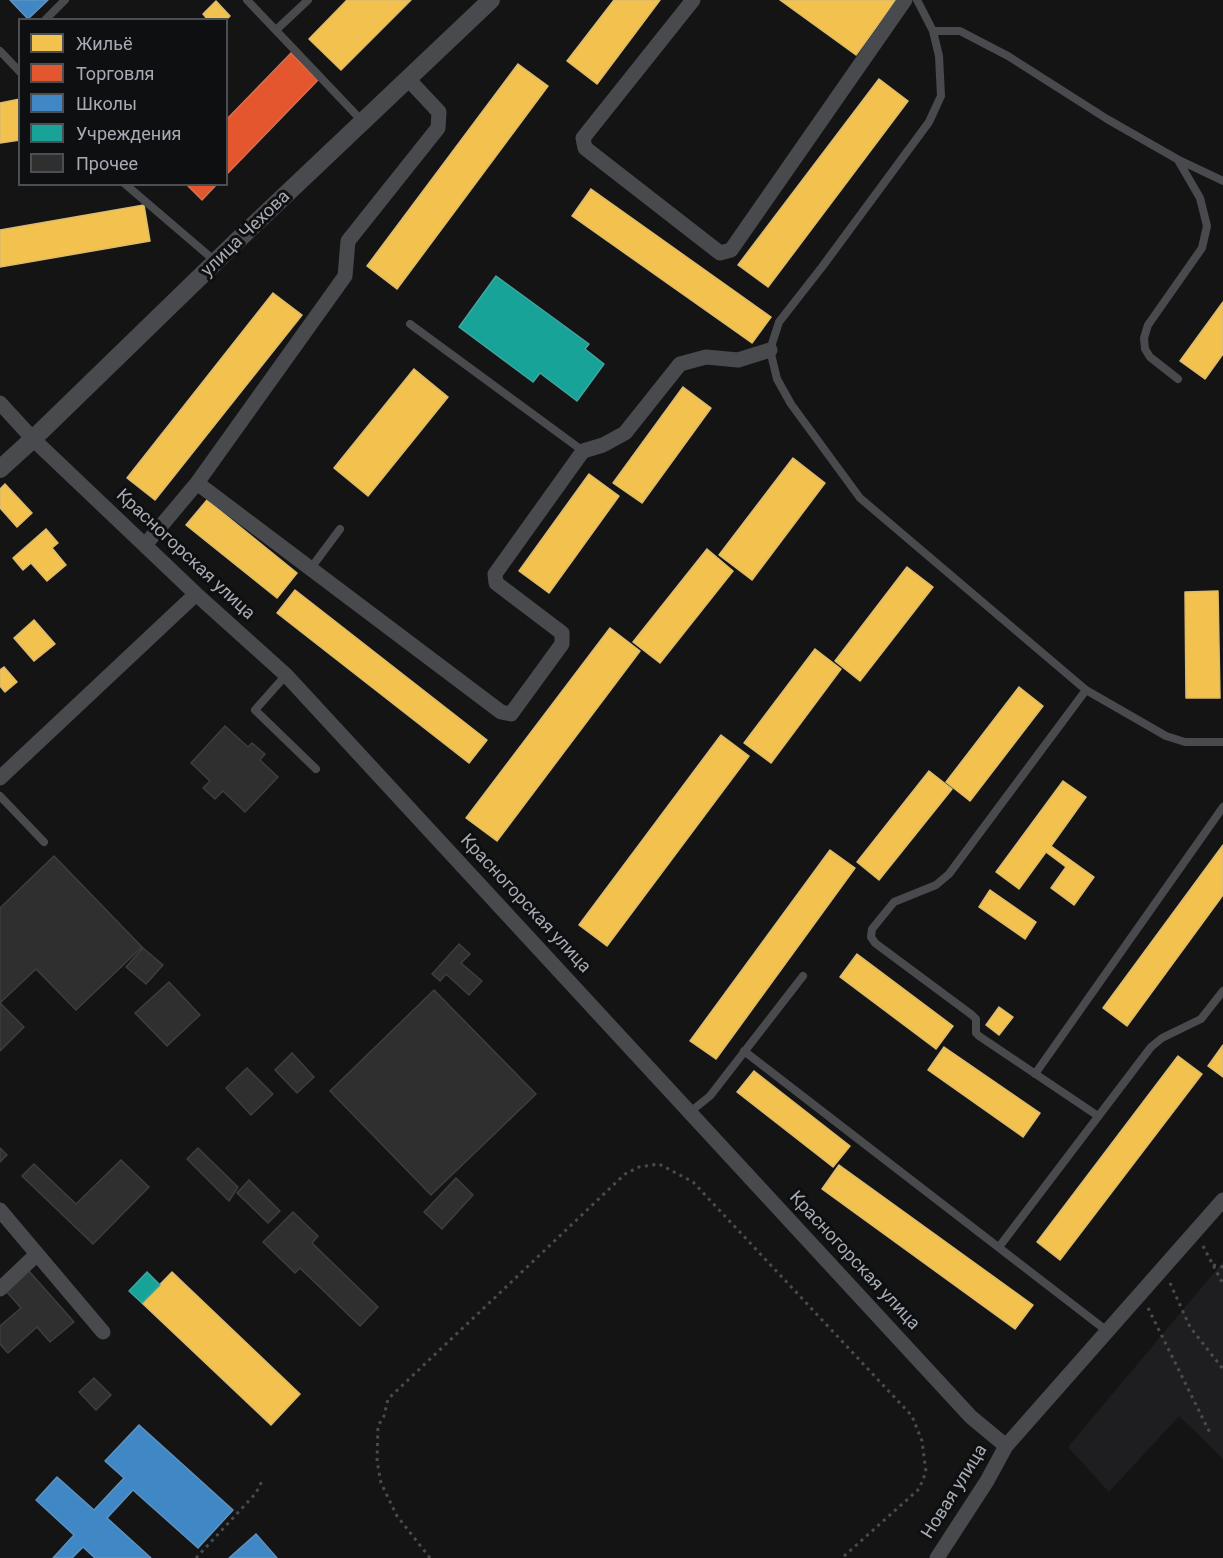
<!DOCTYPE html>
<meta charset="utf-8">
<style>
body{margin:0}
#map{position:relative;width:1223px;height:1558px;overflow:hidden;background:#141414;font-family:Roboto,sans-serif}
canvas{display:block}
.legend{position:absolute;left:18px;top:18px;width:210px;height:168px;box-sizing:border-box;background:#0e0f10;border:2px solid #4b4e52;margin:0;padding:8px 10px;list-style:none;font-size:18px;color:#a7acb4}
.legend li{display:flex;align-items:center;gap:12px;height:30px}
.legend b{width:30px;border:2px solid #4b4e52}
</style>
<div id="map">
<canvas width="1223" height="1558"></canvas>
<ul class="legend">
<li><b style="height:16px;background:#f2c14e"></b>Жильё</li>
<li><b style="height:16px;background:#e4572e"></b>Торговля</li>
<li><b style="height:16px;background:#3f88c5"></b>Школы</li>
<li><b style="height:16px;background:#17a398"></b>Учреждения</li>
<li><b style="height:16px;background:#2f2f30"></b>Прочее</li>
</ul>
</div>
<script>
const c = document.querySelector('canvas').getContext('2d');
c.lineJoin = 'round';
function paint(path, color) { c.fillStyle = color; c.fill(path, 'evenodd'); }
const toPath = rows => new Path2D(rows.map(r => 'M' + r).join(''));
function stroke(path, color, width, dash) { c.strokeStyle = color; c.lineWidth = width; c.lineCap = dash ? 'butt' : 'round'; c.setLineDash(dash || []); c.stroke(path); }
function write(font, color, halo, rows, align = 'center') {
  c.font = font + ' Roboto,sans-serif'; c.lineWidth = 6; c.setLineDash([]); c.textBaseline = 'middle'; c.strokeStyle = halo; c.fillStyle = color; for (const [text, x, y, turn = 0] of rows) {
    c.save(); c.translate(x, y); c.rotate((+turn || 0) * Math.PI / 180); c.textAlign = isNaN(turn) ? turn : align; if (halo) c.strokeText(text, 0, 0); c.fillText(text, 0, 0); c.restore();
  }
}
paint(toPath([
 [1223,1262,1223,1459,1179,1416,1109,1492,1068,1447]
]), '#1e1e20');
const homes = toPath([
 [347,0,411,0,341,70,309,39,347,0],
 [614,0,660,0,597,84,567,61,614,0],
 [780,0,896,0,856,55,780,0],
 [216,1,230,16,226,20,208,20,203,14,216,1],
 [518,64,548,86,397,289,367,266,518,64],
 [879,79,908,101,768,287,738,265,879,79],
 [20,99,20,140,0,143,0,103,20,99],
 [591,189,771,317,752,343,572,216,591,189],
 [144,205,150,241,0,267,0,230,144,205],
 [273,293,302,315,155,500,127,478,273,293],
 [1223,302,1223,354,1205,379,1180,361,1223,302],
 [414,369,448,397,368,496,334,468,414,369],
 [683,387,711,408,642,503,613,483,683,387],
 [793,458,825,483,752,580,719,555,793,458],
 [589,474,619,496,549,593,519,571,589,474],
 [5,484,32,513,17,527,0,508,0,489,5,484],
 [207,500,297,573,277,598,186,525,207,500],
 [46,529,58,543,52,548,66,565,47,581,31,563,23,570,13,558,46,529],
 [707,549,733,571,660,663,633,642,707,549],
 [907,567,933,587,860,681,835,661,907,567],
 [295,590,487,740,469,763,277,613,295,590],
 [1218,591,1220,698,1186,698,1185,592,1218,591],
 [34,620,55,644,34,661,14,638,34,620],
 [610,628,640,651,497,841,466,818,610,628],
 [815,649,841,669,771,763,744,743,815,649],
 [4,667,17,682,5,692,0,686,0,670,4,667],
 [1019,687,1043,706,970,801,946,782,1019,687],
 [721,735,749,756,607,946,579,925,721,735],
 [929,771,952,789,879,880,857,862,929,771],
 [1063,781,1086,797,1051,846,1094,877,1074,905,1051,888,1066,867,1046,852,1019,889,996,872,1063,781],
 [1223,845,1223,895,1127,1026,1103,1008,1223,845],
 [830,850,855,868,716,1059,690,1041,830,850],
 [990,890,1036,922,1025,939,979,907,990,890],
 [857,954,953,1026,936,1049,840,977,857,954],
 [999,1007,1013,1017,999,1035,986,1025,999,1007],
 [1223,1045,1223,1077,1208,1066,1223,1045],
 [944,1047,1040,1113,1023,1137,928,1070,944,1047],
 [1178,1056,1202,1074,1060,1260,1037,1242,1178,1056],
 [754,1071,850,1146,833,1167,737,1092,754,1071],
 [839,1165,1033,1305,1015,1329,822,1189,839,1165],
 [172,1272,300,1394,271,1425,142,1303,172,1272]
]);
paint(homes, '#f2c14e');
stroke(homes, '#dcbb6d', 1.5);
const shops = toPath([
 [291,53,318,80,226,175,226,120,291,53],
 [186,184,217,184,202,200,186,184]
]);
paint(shops, '#e4572e');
stroke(shops, '#d27056', 1.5);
const schools = toPath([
 [10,0,48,0,28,19,10,0],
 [139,1425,233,1510,198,1548,133,1490,107,1518,151,1558,95,1558,83,1547,72,1558,53,1558,74,1535,36,1500,57,1477,94,1510,124,1478,105,1461,139,1425],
 [256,1534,277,1558,229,1558,256,1534]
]);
paint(schools, '#3f88c5');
stroke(schools, '#5e93c0', 1.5);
const public = toPath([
 [496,276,589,344,585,349,604,364,577,401,540,373,533,382,459,327,496,276],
 [147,1272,160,1285,142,1303,129,1291,147,1272]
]);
paint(public, '#17a398');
stroke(public, '#42a6a0', 1.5);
const building = toPath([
 [225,726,248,747,252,743,265,754,260,760,278,777,245,812,223,791,215,799,203,788,210,781,191,763,225,726],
 [54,856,142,947,76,1010,36,969,0,1003,24,1027,0,1051,0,908,54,856],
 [459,944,470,954,461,963,482,981,469,995,446,974,440,981,432,974,459,944],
 [143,948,163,965,146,984,126,967,143,948],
 [169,982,200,1015,167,1046,135,1013,169,982],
 [434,990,536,1094,431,1195,330,1091,434,990],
 [292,1053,314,1077,297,1093,275,1070,292,1053],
 [247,1068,273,1094,251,1115,226,1088,247,1068],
 [0,1148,7,1155,0,1162,0,1148],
 [198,1148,238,1187,229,1201,187,1159,198,1148],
 [121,1160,149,1187,93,1244,22,1176,34,1164,76,1204,121,1160],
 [456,1178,473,1195,442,1229,424,1212,456,1178],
 [249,1180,280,1211,268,1223,237,1193,249,1180],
 [293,1212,318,1236,312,1243,378,1307,360,1326,300,1268,295,1273,263,1242,293,1212],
 [28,1270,74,1322,50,1342,37,1327,8,1353,0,1344,0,1326,21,1308,5,1290,28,1270],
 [94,1378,111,1395,96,1410,79,1392,94,1378]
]);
paint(building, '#2f2f30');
stroke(building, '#3d3e40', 1.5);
stroke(toPath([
 [1203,1246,1223,1284],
 [1213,1265,1223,1267],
 [1170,1283,1190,1327,1223,1369],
 [1148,1308,1210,1433],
 [196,1558,256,1493,262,1481],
 [430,1558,397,1516,381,1483,377,1461,378,1426,384,1416,388,1399,625,1174,639,1167,659,1164,693,1182,912,1416,922,1441,926,1472,919,1489,842,1558]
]), '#4a4b4e', 3, [3, 4.5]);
stroke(toPath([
 [247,0,363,122],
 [917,0,933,31,939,56,941,96,929,122,822,267,779,322,770,350,777,379,791,404,860,498,1086,690,1166,736,1185,742,1223,742],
 [45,20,65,0],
 [276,30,308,0],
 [933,31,960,31,1008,56,1107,119,1177,159,1223,181],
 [0,51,20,72],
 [1178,160,1200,198,1207,226,1202,248,1148,325,1144,338,1145,349,1150,357,1178,379],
 [125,184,215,261],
 [410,324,583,451],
 [311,568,340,529],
 [286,675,255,710,316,769],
 [1086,690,949,874,936,885,894,902,872,929,871,937,875,943,972,1015,976,1019,976,1033,979,1036,1098,1116],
 [0,796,44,842],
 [744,1051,1107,1331],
 [1035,1074,1223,807],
 [690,1112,710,1096,803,976],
 [999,1247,1151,1047,1162,1038,1201,1019,1223,991]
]), '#494a4d', 8);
stroke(toPath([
 [693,0,583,138,585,148,720,253,731,250,905,0],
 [0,403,33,439,196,594,286,675,971,1417,1006,1446],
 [197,483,345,276,348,241,438,128,439,112,409,80],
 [145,545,197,483,501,712,511,714,562,644,562,633,496,583,495,574,583,451,603,445,625,433,680,364,706,357,738,360,770,350],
 [0,778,196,594],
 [0,1210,103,1332],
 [0,1289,37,1254],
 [937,1558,987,1481,1006,1446,1223,1200]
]), '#494a4d', 15);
stroke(toPath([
 [0,469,33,439,241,237,491,0]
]), '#494a4d', 18);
write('18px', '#a7acb4', '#0e0f10', [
 ["улица Чехова",246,234,-44],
 ["Красногорская улица",185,555,43],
 ["Красногорская улица",525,904,47],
 ["Красногорская улица",854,1261,47],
 ["Новая улица",955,1492,-58]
]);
</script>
